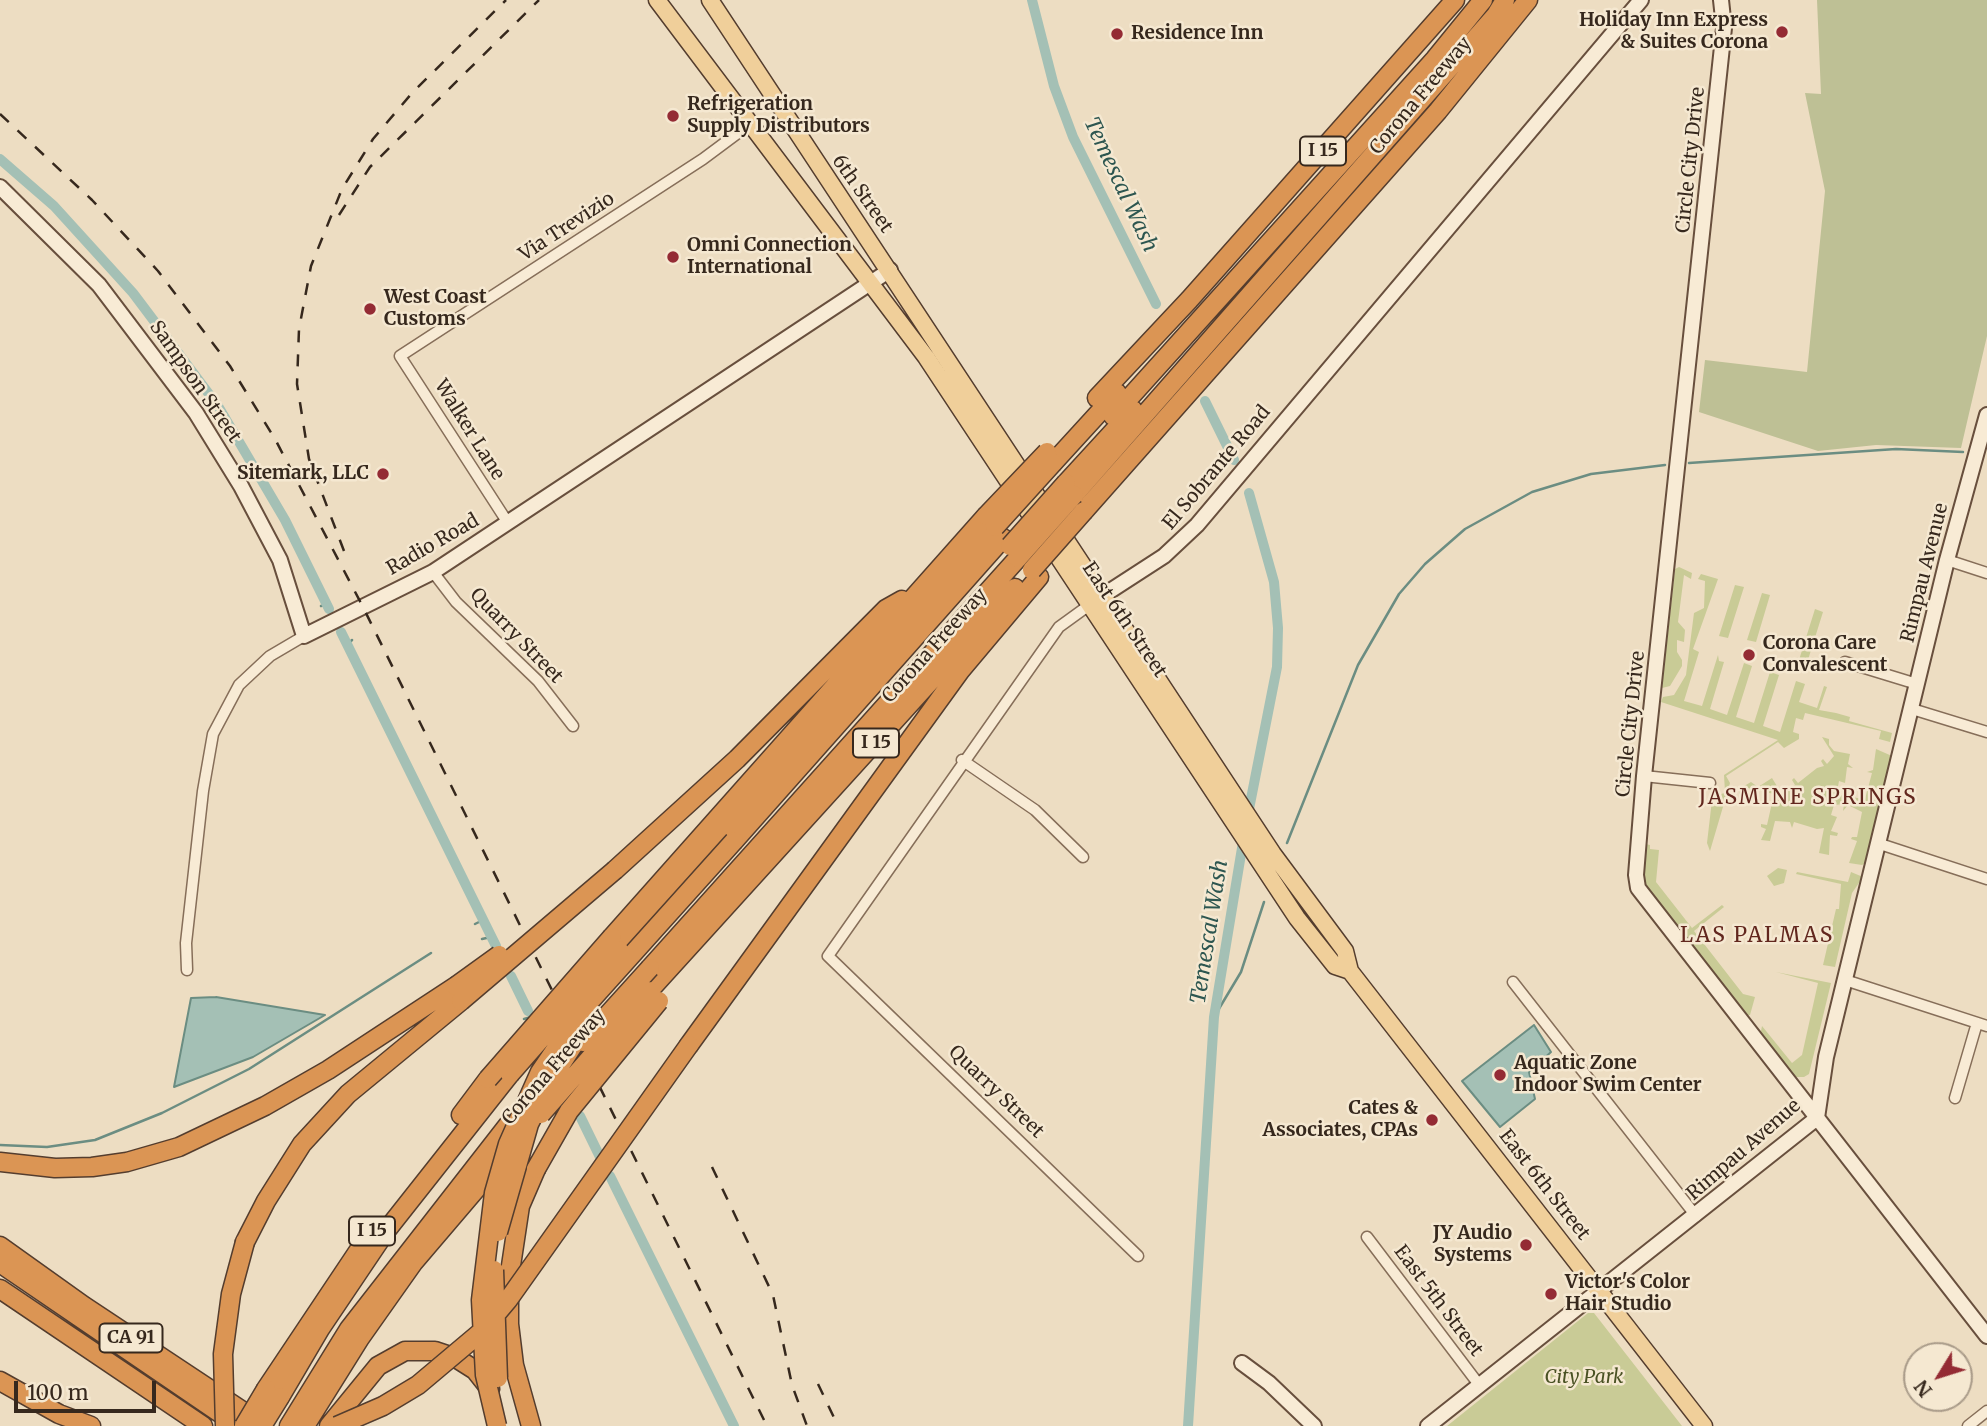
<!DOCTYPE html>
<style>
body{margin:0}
#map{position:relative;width:1987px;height:1426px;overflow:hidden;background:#edddc2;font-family:Merriweather,serif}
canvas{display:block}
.north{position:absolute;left:1903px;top:1342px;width:70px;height:70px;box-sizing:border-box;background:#f5e8d1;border:2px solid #a99b89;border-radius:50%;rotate:232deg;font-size:19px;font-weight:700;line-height:28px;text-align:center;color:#36281d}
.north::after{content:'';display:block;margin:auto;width:24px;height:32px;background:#942b34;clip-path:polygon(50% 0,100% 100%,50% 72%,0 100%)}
.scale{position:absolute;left:14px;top:1381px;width:142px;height:32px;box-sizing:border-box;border:4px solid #36281d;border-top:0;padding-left:9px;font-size:21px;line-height:24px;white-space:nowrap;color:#36281d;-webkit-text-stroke:5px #f5e8d1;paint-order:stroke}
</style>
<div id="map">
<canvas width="1987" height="1426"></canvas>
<div class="north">N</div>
<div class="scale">100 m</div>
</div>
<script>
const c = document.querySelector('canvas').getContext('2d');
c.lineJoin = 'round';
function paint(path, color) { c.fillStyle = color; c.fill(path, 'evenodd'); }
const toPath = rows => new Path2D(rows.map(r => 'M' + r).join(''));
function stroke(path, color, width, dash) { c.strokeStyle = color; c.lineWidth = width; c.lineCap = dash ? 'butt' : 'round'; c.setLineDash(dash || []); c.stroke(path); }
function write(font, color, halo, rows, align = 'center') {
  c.font = font + ' Merriweather,serif'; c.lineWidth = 5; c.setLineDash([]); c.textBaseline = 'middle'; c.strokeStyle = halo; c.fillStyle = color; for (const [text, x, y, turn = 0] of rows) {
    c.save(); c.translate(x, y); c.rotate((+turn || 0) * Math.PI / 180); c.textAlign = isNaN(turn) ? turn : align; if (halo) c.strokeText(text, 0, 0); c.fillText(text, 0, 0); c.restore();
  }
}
paint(toPath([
 [1679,567,1692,573,1691,579,1684,575,1678,622,1685,630,1684,642,1677,640,1677,652,1682,660,1682,666,1670,686,1662,688,1675,569],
 [1701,574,1718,579,1693,649,1699,652,1684,701,1702,706,1718,655,1719,661,1724,662,1710,709,1727,715,1744,663,1752,666,1736,717,1754,723,1770,672,1779,675,1763,726,1780,732,1796,681,1805,684,1799,702,1817,708,1824,686,1827,687,1819,710,1836,713,1850,717,1849,721,1892,733,1890,742,1879,739,1881,731,1805,713,1803,720,1796,718,1793,732,1799,734,1799,739,1784,748,1778,742,1726,776,1730,783,1710,851,1707,843,1712,800,1725,792,1724,775,1778,740,1661,702,1663,697,1674,695,1686,675,1694,613,1704,608,1705,581,1698,579],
 [1735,585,1744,587,1728,638,1719,636],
 [1762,593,1770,595,1756,642,1747,640],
 [1815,609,1823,612,1807,663,1799,660],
 [1822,737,1829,739,1829,745,1834,751,1850,754,1848,764,1853,768,1847,767,1845,783,1839,781,1837,792,1840,795,1846,796,1848,791,1850,797,1865,799,1872,773,1867,772,1873,770,1876,749,1892,756,1867,862,1862,865,1849,863,1857,841,1851,839,1852,837,1857,837,1862,812,1848,805,1843,811,1844,804,1834,805,1831,815,1837,817,1831,831,1838,833,1837,836,1830,835,1829,855,1819,853,1824,828,1817,829,1794,822,1792,828,1790,822,1775,821,1770,841,1761,840,1766,829,1761,827,1761,824,1767,825,1774,794,1748,788,1746,796,1739,794,1739,789,1751,782,1758,787,1772,778,1780,791,1788,786,1789,788,1795,785,1792,780,1794,778,1798,783,1817,768,1824,766,1821,761,1823,759,1827,764,1834,756],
 [1646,844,1650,845,1650,849,1659,850,1656,882,1692,928,1722,905,1724,907,1694,931,1743,994,1755,997,1750,1015,1744,1015,1646,888,1643,871],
 [1778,868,1787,870,1784,883,1774,886,1767,876],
 [1797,872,1848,882,1851,872,1863,877,1852,893,1835,967,1823,965,1836,909,1839,909,1841,884,1796,874],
 [1776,972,1831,983,1809,1074,1804,1077,1793,1077,1760,1036,1762,1026,1792,1063,1802,1055,1818,983],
 [1588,1313,1594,1313,1682,1426,1447,1426]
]), '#c9cb96');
paint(toPath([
 [1817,0,1987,0,1987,336,1961,448,1876,445,1818,451,1699,412,1705,360,1807,372,1825,191,1805,93,1821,94]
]), '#bec095');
const water = toPath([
 [216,997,325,1015,253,1057,174,1087,191,998,216,997],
 [1534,1025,1551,1052,1529,1072,1535,1099,1500,1127,1462,1081,1534,1025]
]);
paint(water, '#a4c0b5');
stroke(water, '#6b8d82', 2);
stroke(toPath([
 [149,319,151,317],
 [1689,463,1896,449,1963,452],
 [321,606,327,604],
 [349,643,352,640],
 [1287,843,1358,665,1399,594,1425,564,1465,529,1532,492,1591,474,1665,465],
 [475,924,483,920],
 [482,939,491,937],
 [1214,1017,1241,972,1264,902],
 [524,1019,531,1017],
 [0,1145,47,1147,95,1140,162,1113,249,1069,431,953]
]), '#6b8d82', 2.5);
stroke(toPath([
 [1032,0,1054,86,1073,137,1156,304],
 [0,159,54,206,133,293,218,406,285,520,329,609],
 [1205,401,1234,460],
 [341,632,496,946],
 [1248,814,1277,667,1278,628,1274,582,1249,493],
 [511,976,528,1011],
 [580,1116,600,1157],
 [610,1176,734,1426],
 [1188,1426,1214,1017,1244,836]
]), '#a4c0b5', 10);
const street = toPath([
 [508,523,400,356,703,159,750,124],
 [1947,560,1987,573],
 [433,572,456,602,538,681,573,726],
 [1088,606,1059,627,828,956,1138,1256],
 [1845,662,1917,684],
 [1912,709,1987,732],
 [962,760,1035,810,1083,857],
 [1644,776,1710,783],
 [1880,844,1987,879],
 [187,970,186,943,203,791,213,734,239,685,270,656,304,636],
 [1845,980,1987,1026],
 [1513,982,1696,1216],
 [1955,1098,1977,1023],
 [1367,1237,1480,1386],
 [1968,1426,1987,1411]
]);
const secondary = toPath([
 [1721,0,1724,28,1644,776,1636,875,1638,888,1987,1336],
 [0,187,99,285,196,413,241,486,280,560,304,636,433,572,890,270],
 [1093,602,1164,556,1197,525,1641,0],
 [1242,1363,1269,1383,1314,1426],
 [1428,1426,1817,1118,1826,1057,1947,560,1987,415]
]);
const primary = toPath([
 [657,0,926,357,1297,918,1335,966,1350,971],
 [710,0,1273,854,1345,951,1350,971,1704,1426]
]);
const highway = toPath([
 [1097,398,1189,300,1455,0],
 [1113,416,1435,59,1483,0],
 [1053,463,1117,393],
 [1066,483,1133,410],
 [1074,495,1496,15,1505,0],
 [1084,511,1438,111,1528,0],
 [734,841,1003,538],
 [615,870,737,759,886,609,902,600],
 [612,937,986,516],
 [619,950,995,527],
 [650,968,1018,558],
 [649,991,1015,588],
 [689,1045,960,671,1039,577],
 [461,1115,488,1079],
 [0,1162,55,1168,92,1167,127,1162,179,1147,265,1106,328,1070,456,986],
 [245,1242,266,1201,302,1144,348,1094,461,1001],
 [0,1246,84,1306,262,1424],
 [0,1263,236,1424],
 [0,1289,203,1426],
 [0,1381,59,1414,91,1426],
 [266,1389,373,1229],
 [280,1397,320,1329,386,1231,510,1074],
 [289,1426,349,1329,508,1125],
 [305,1426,360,1338,413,1263,506,1154],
 [329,1426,378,1366,405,1351,435,1351,456,1358,475,1370,490,1389],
 [531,1426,514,1365,509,1324,509,1279,520,1206,536,1169]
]);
stroke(street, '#866e59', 13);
stroke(secondary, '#684f3d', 18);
stroke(primary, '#543d2e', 19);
stroke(highway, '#543d2e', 21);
stroke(street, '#f8ebd5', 10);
stroke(secondary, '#f8ebd5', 14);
stroke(primary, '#f0cf9a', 16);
stroke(highway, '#db9554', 18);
stroke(toPath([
 [0,114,92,200,158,271,230,366,275,439,363,607,767,1426],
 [339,215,370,167,539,0],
 [344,551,309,459,297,384,299,329,311,266,342,189,373,139,412,93,506,0],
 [712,1167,773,1295,792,1385,807,1426],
 [818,1384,838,1426]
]), '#36281d', 2.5, [12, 12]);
const highwayBridge = toPath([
 [986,516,1047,452],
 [995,527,1053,463],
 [1010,546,1066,483],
 [1018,558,1074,495],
 [1032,570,1084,511],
 [456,986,499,955],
 [461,1001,615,870],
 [583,1042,650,968],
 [510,1074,619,950],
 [488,1079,612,937],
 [541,1114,649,991],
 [536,1169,569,1111,659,1001],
 [498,1232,529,1124,552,1078,587,1024],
 [494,1270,498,1378],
 [225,1426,223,1354,231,1294,245,1242],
 [244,1426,266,1389],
 [262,1426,280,1397],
 [337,1426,383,1406,418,1385,481,1332,508,1300,689,1045],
 [497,1426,485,1375,481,1300,494,1193,508,1144,540,1072,583,1009,734,841]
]);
stroke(highwayBridge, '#543d2e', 21, []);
stroke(highwayBridge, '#db9554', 18);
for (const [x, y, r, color] of [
 [1782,32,7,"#942b34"],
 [1117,34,7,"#942b34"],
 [673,116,7,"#942b34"],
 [673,257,7,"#942b34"],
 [370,309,7,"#942b34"],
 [383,474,7,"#942b34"],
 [1749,655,7,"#942b34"],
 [1500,1075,7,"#942b34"],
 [1432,1120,7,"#942b34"],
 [1526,1245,7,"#942b34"],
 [1551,1294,7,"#942b34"]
]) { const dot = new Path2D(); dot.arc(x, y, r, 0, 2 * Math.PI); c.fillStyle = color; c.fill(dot); stroke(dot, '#f5e8d1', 2.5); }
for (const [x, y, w] of [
 [1323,151,46],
 [876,743,46],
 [372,1231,46],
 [131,1338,63]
]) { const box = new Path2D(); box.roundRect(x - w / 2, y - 14.5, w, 29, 5); c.fillStyle = '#f5e8d1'; c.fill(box); stroke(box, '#36281d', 2); }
write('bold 18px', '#36281d', null, [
 ["I 15",1323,151],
 ["I 15",876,743],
 ["I 15",372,1231],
 ["CA 91",131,1338]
]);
write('bold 19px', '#36281d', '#f5e8d1', [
 ["Holiday Inn Express",1768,21,"right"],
 ["& Suites Corona",1768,43,"right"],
 ["Residence Inn",1131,34],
 ["Refrigeration",687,105],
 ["Supply Distributors",687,127],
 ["Omni Connection",687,246],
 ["International",687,268],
 ["West Coast",384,298],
 ["Customs",384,320],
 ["Sitemark, LLC",369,474,"right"],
 ["Corona Care",1763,644],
 ["Convalescent",1763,666],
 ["Aquatic Zone",1514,1064],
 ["Indoor Swim Center",1514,1086],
 ["Cates &",1418,1109,"right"],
 ["Associates, CPAs",1418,1131,"right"],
 ["JY Audio",1512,1234,"right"],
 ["Systems",1512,1256,"right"],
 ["Victor's Color",1565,1283],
 ["Hair Studio",1565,1305]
], 'left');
write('19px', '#36281d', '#f5e8d1', [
 ["Corona Freeway",1421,96,-50],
 ["Circle City Drive",1691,160,-84],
 ["6th Street",862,194,55],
 ["Via Trevizio",567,227,-33],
 ["Sampson Street",195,382,55],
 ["Walker Lane",469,430,58],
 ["El Sobrante Road",1217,468,-50],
 ["Radio Road",433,545,-30],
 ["Rimpau Avenue",1925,573,-76],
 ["East 6th Street",1124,620,56],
 ["Quarry Street",516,636,46],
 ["Corona Freeway",935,646,-48],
 ["Circle City Drive",1631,724,-84],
 ["Corona Freeway",554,1067,-49],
 ["Quarry Street",996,1092,44],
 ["Rimpau Avenue",1744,1150,-41],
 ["East 6th Street",1544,1185,52],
 ["East 5th Street",1438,1301,53]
]);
write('italic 19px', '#4a5224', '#f5e8d1', [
 ["City Park",1584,1378]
]);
write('italic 21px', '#2d5650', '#f5e8d1', [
 ["Temescal Wash",1120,185,65],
 ["Temescal Wash",1210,932,-81]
]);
c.letterSpacing = '2px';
write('21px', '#62271e', '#f5e8d1', [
 ["JASMINE SPRINGS",1808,798],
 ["LAS PALMAS",1757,936]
]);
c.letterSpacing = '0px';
</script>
